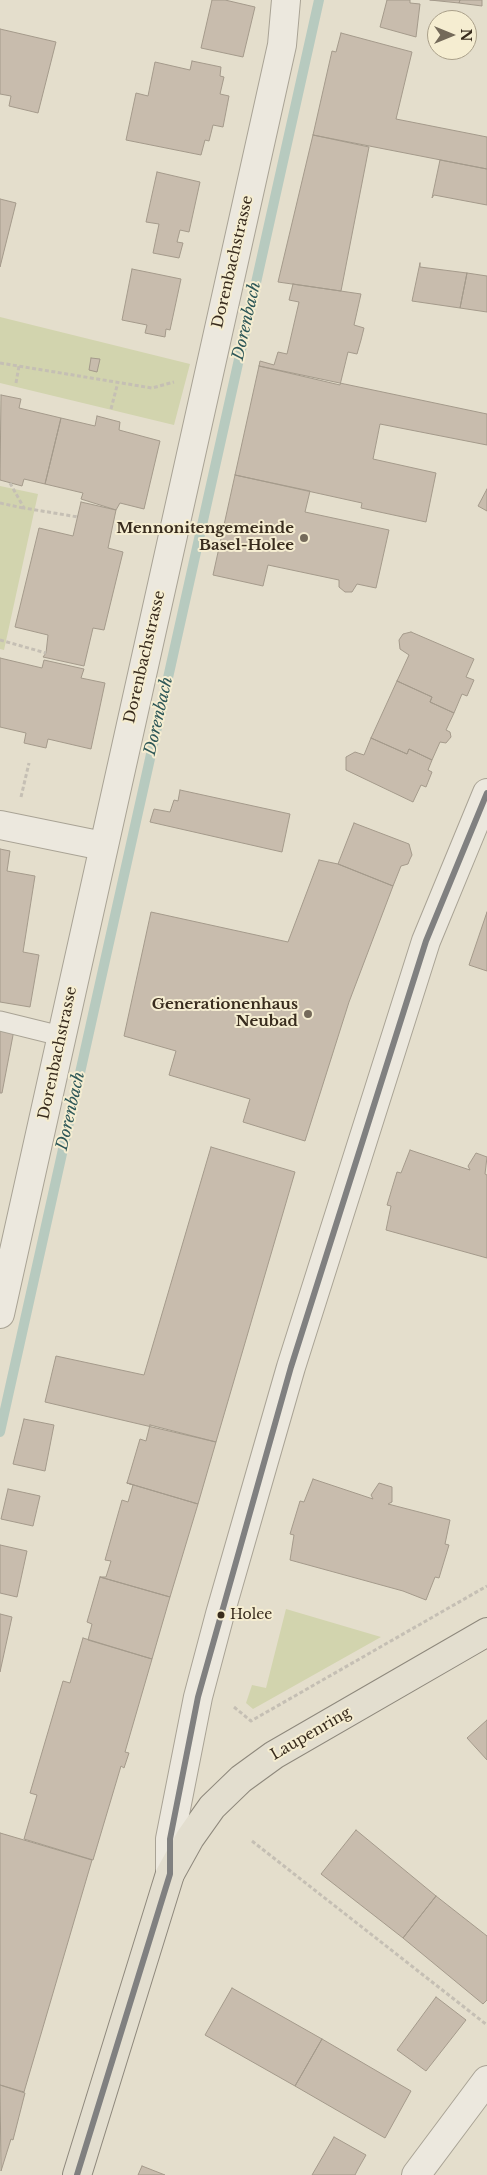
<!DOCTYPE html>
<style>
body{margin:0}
#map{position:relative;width:487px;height:2175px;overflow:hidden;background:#e4decc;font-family:"Libre Baskerville",serif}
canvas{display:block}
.north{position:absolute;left:427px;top:10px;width:50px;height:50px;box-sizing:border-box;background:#f5edd1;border:1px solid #a99f89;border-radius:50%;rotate:90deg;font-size:14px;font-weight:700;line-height:20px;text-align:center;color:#382b1d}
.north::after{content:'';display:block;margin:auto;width:18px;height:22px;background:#746a5a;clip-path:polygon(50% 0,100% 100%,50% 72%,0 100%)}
</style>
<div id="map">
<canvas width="487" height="2175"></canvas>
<div class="north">N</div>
</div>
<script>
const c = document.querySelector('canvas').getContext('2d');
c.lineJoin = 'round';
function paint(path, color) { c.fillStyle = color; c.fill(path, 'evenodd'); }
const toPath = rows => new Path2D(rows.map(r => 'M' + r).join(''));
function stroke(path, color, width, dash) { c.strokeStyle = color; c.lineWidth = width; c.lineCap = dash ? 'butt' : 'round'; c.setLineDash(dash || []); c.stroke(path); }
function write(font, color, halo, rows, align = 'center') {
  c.font = font + ' "Libre Baskerville",serif'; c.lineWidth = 4; c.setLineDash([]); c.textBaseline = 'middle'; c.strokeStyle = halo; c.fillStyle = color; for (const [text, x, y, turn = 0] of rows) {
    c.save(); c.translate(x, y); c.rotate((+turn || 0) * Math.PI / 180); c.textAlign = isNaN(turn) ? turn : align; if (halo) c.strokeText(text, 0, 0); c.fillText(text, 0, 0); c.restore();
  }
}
paint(toPath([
 [0,317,190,364,174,425,0,383],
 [0,486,38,494,4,650,0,649],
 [286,1609,381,1637,253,1709,246,1703,252,1685,266,1688]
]), '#d2d4ae');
stroke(toPath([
 [0,1432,319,0]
]), '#b7cabf', 10);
const building = toPath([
 [212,0,225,0,255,7,243,57,201,48,212,0],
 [387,0,410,0,410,3,420,4,416,37,380,27,387,0],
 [430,0,460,0,459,3,430,0],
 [460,0,482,0,482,6,459,3,460,0],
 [0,29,56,42,38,113,9,106,11,96,0,94,0,29],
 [341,33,412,52,396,119,487,137,487,169,313,135,332,51,336,52,341,33],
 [192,61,221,67,220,76,224,77,220,94,229,96,223,127,213,125,209,141,205,140,201,155,126,140,136,93,148,96,155,62,190,70,192,61],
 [313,135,369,147,341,291,278,282,313,135],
 [440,160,487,169,487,205,434,195,432,198,440,160],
 [157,172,200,182,189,232,180,230,177,242,183,243,179,258,153,253,159,224,146,222,157,172],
 [0,199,16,203,0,267,0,199],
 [420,263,420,267,467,273,460,308,412,301,420,263],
 [132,269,181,279,170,330,166,329,165,337,145,333,147,325,122,320,132,269],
 [467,273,487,276,487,312,460,308,467,273],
 [293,284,361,294,354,325,364,328,361,340,357,354,348,352,340,385,259,366,260,361,274,365,278,352,287,354,299,302,289,300,293,284],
 [91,358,100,359,97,372,89,370,91,358],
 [259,366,487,414,487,445,380,424,373,459,436,473,426,522,361,508,362,503,235,475,259,366],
 [1,395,21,399,19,408,61,418,45,484,24,479,22,486,0,480,1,395],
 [97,416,120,422,119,430,160,441,144,509,120,503,116,510,81,499,83,493,45,484,61,418,95,426,97,416],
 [235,475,310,491,305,512,389,530,376,588,357,584,352,592,345,592,339,587,339,580,268,565,263,586,213,575,235,475],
 [487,489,487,511,478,506,487,489],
 [81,502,116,510,108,548,123,552,104,630,93,628,84,666,43,657,46,653,48,635,15,627,39,528,73,536,81,502],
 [411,632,474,659,466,677,474,680,467,696,462,694,454,713,430,702,432,697,397,681,409,655,400,649,399,640,403,634,411,632],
 [0,658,42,668,44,660,84,669,81,678,105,683,91,749,48,739,46,748,24,743,26,733,0,727,0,658],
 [397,681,432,697,430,702,454,713,446,730,450,732,451,737,446,743,440,742,432,760,409,749,407,754,371,738,397,681],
 [371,738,407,754,409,749,432,760,428,770,432,772,426,787,421,785,413,802,346,770,346,757,355,752,364,755,371,738],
 [180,790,290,814,282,852,150,822,154,809,170,812,174,800,178,801,180,790],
 [354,823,409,844,412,855,410,859,408,864,401,866,393,886,338,864,354,823],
 [0,849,10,851,7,871,35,876,23,952,39,955,30,1007,0,1002,0,849],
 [319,860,338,864,393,886,349,1002,305,1141,243,1122,250,1099,169,1075,176,1051,124,1036,151,912,288,942,319,860],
 [487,912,487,971,469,965,487,912],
 [0,1027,14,1030,2,1093,0,1093,0,1027],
 [211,1147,295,1172,216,1442,45,1402,56,1356,144,1375,211,1147],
 [410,1150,470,1170,468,1166,476,1153,487,1157,485,1174,487,1175,487,1258,386,1230,391,1206,387,1205,397,1172,401,1173,410,1150],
 [24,1419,54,1425,45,1471,13,1464,24,1419],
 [150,1425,216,1442,198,1504,127,1483,140,1439,146,1441,150,1425],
 [313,1479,373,1499,371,1495,379,1483,392,1487,392,1502,388,1504,450,1520,445,1544,449,1545,439,1578,435,1577,426,1600,403,1591,290,1560,294,1535,290,1534,300,1501,304,1502,313,1479],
 [127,1483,198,1504,170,1597,100,1577,106,1577,111,1561,105,1560,122,1500,128,1502,133,1485,127,1483],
 [8,1489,40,1496,33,1526,1,1519,8,1489],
 [0,1545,27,1551,17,1597,0,1593,0,1545],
 [100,1577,170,1597,152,1659,88,1640,92,1624,87,1622,100,1577],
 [0,1614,12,1617,0,1672,0,1614],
 [83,1638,152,1659,125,1752,129,1753,124,1768,121,1766,93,1860,24,1839,37,1795,30,1793,63,1681,70,1683,83,1638],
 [487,1720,487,1760,467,1738,487,1720],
 [356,1830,436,1896,403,1938,321,1874,356,1830],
 [0,1833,92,1860,24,2092,0,2085,0,1833],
 [436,1896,487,1936,487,2000,483,2004,403,1938,436,1896],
 [232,1988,322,2039,295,2086,205,2035,232,1988],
 [436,1997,466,2020,426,2071,397,2050,436,1997],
 [322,2039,411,2091,385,2138,295,2086,322,2039],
 [0,2085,25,2093,13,2140,11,2139,1,2171,0,2085],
 [334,2137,366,2155,358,2169,355,2175,312,2175,334,2137],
 [142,2166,165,2175,138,2175,142,2166]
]);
paint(building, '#c8bcad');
stroke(building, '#a49a8b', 1);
const service = toPath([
 [0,1021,61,1036]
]);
const minor = toPath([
 [0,825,103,846],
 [0,1314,282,45,286,0],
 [416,2175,487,2080]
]);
const tertiary = toPath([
 [170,1874,170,1839,198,1697,220,1614,291,1367,426,941,487,793]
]);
const primary = toPath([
 [77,2175,170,1874,190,1838,212,1807,241,1779,274,1755,487,1632]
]);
stroke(service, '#a9a395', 21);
stroke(minor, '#a9a395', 30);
stroke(tertiary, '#a9a395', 30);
stroke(primary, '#8e887c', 30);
stroke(toPath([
 [0,363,152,388,174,382],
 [16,383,19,366],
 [111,409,118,382],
 [10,483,24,508,78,517],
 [0,503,23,508],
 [0,640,46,653],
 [21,797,29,763],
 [234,1707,251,1721,487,1586],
 [252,1841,487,2025]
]), '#c5bfb4', 3, [4, 2.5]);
stroke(service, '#ece8de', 19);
stroke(minor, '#ece8de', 28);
stroke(tertiary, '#ece8de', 28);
stroke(primary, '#e3decf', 28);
stroke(toPath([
 [77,2175,170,1874,170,1839,198,1697,291,1367,426,941,487,793]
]), '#808080', 6);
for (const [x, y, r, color] of [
 [304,538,5,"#746a5a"],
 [308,1014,5,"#746a5a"],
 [221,1615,4.5,"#382b1d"]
]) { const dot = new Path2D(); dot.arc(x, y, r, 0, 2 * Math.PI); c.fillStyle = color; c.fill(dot); stroke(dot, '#f5edd1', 2); }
write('14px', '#382b1d', '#f5edd1', [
 ["Holee",230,1615]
], 'left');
write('15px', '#382b1d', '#f5edd1', [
 ["Dorenbachstrasse",233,262,-77],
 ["Dorenbachstrasse",145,657,-77],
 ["Dorenbachstrasse",58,1053,-78],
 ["Laupenring",311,1734,-30]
]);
write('bold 15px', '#382b1d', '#f5edd1', [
 ["Mennonitengemeinde",294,529],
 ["Basel-Holee",294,546],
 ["Generationenhaus",298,1005],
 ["Neubad",298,1022]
], 'right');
write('italic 16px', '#2d5757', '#f5edd1', [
 ["Dorenbach",247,321,-77],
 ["Dorenbach",159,716,-77],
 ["Dorenbach",71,1111,-77]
]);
</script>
